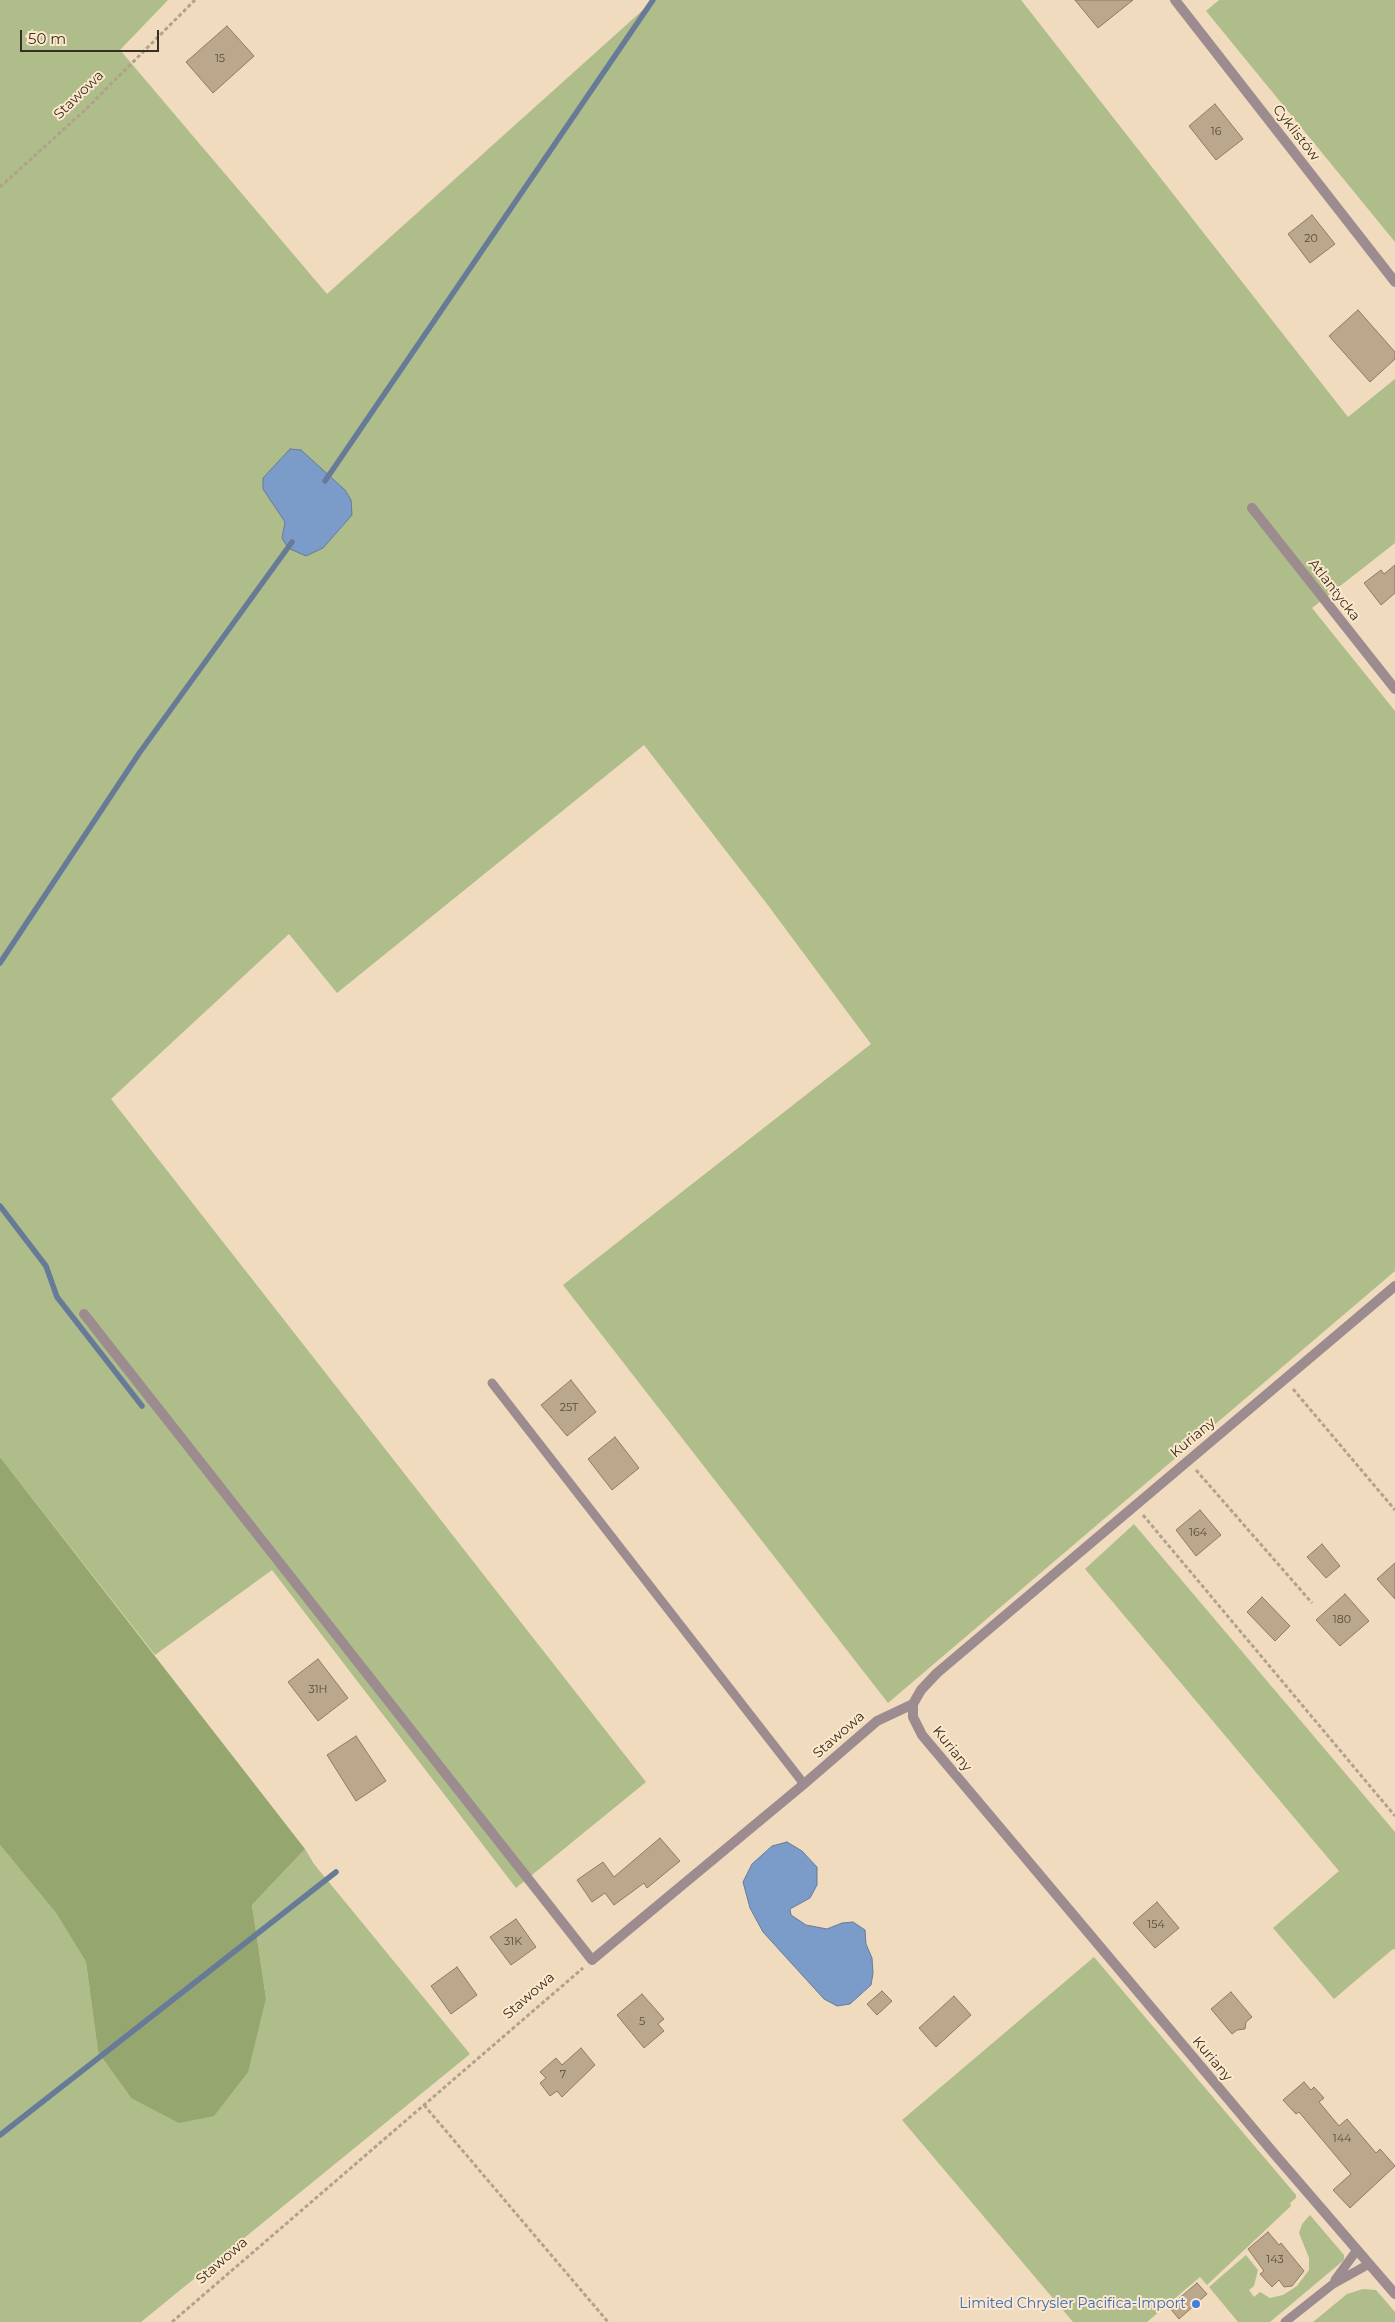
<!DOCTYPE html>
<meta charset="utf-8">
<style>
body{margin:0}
#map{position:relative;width:1395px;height:2322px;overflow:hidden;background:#f0dbbe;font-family:Montserrat,sans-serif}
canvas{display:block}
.scale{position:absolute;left:20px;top:30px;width:139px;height:22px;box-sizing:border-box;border:2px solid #372f24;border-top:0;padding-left:6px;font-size:15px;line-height:18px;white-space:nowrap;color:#372f24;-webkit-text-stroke:4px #fde8cb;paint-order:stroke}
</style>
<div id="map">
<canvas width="1395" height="2322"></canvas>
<div class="scale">50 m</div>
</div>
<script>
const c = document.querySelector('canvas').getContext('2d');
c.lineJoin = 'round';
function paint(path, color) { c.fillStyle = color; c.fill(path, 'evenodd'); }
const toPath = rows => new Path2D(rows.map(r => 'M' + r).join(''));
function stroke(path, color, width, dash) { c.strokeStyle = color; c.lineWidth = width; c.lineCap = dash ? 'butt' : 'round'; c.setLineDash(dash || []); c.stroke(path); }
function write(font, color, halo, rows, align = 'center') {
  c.font = font + ' Montserrat,sans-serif'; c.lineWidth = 4; c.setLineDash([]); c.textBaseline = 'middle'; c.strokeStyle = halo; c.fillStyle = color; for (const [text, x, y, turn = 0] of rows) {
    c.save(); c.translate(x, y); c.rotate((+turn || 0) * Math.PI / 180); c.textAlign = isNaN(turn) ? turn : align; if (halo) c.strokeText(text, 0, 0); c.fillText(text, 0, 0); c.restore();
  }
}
paint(toPath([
 [0,0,168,0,120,50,327,294,654,0,1021,0,1348,417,1395,379,1395,543,1312,608,1395,711,1395,1271,888,1703,563,1285,871,1044,767,904,644,745,337,993,289,934,111,1099,646,1782,516,1888,272,1570,155,1655,0,1457],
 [1219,0,1395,0,1395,242,1206,11],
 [1134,1524,1395,1832,1395,1950,1393,1949,1334,1999,1273,1928,1339,1871,1085,1569],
 [0,1845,56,1913,86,1962,98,2052,131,2098,266,1998,252,1905,305,1849,314,1864,470,2054,141,2322,0,2322],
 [1094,1957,1296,2195,1296,2198,1290,2203,1291,2206,1207,2285,1200,2277,1147,2322,1073,2322,902,2120],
 [1310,2215,1344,2255,1344,2260,1270,2322,1238,2322,1209,2287,1246,2255,1258,2270,1254,2286,1249,2290,1254,2297,1260,2292,1270,2298,1283,2295,1297,2286,1309,2270,1309,2258,1299,2233,1302,2224],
 [1363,2289,1376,2290,1395,2312,1395,2322,1313,2322,1347,2294]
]), '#aebd8a');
paint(toPath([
 [0,1457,305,1849,252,1905,266,1998,248,2072,214,2116,179,2123,131,2098,98,2052,86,1962,56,1913,0,1845]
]), '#95a66f');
const water = toPath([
 [290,449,301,450,345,490,351,500,352,515,323,548,306,556,288,548,282,538,285,522,263,489,263,478,290,449],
 [787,1842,802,1851,817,1867,817,1885,810,1898,790,1909,791,1915,806,1925,827,1929,842,1923,853,1922,865,1930,866,1944,872,1958,873,1973,871,1985,850,2004,837,2006,824,1999,763,1932,750,1908,743,1882,752,1864,772,1846,787,1842]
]);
paint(water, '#7b9cc9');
stroke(water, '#677b98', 1);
stroke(toPath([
 [325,481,653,0],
 [0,963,140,752,292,542],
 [0,1206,46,1266,57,1297,142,1406],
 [0,2135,336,1872]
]), '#677b98', 5.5);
const building = toPath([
 [1075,0,1133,0,1098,28,1075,0],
 [227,26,254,56,213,93,186,62,227,26],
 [1215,104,1243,139,1216,160,1189,126,1215,104],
 [1312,215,1335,244,1310,263,1288,234,1312,215],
 [1358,310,1395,352,1395,359,1370,382,1329,336,1358,310],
 [1395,565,1395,593,1381,605,1364,583,1381,570,1384,574,1395,565],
 [571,1380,596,1412,567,1436,541,1405,571,1380],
 [615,1437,639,1468,612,1490,588,1459,615,1437],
 [1200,1510,1221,1535,1196,1556,1176,1530,1200,1510],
 [1322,1544,1340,1566,1326,1578,1307,1557,1322,1544],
 [1395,1563,1395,1599,1377,1579,1395,1563],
 [1345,1594,1369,1621,1340,1646,1316,1620,1345,1594],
 [1262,1597,1290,1626,1275,1641,1247,1612,1262,1597],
 [318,1659,348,1698,318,1721,288,1682,318,1659],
 [356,1736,386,1781,356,1801,327,1755,356,1736],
 [660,1838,680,1861,647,1888,644,1883,614,1905,605,1893,592,1902,577,1880,603,1862,614,1877,660,1838],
 [1157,1902,1179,1928,1155,1948,1133,1923,1157,1902],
 [516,1919,536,1947,511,1965,490,1937,516,1919],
 [457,1967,477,1995,451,2014,431,1986,457,1967],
 [882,1991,892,2001,877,2015,867,2004,882,1991],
 [1231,1992,1252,2017,1246,2022,1245,2029,1237,2030,1232,2034,1211,2009,1231,1992],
 [642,1994,664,2019,658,2024,664,2031,644,2048,617,2015,642,1994],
 [954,1996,971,2015,936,2047,919,2028,954,1996],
 [581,2048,595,2065,562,2097,557,2091,550,2096,540,2083,546,2078,540,2072,556,2058,562,2065,581,2048],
 [1304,2082,1311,2090,1314,2087,1324,2098,1319,2102,1339,2126,1347,2119,1376,2153,1380,2149,1395,2166,1350,2208,1333,2190,1351,2174,1299,2112,1296,2114,1283,2100,1304,2082],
 [1268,2232,1279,2245,1281,2243,1304,2271,1292,2286,1284,2287,1279,2280,1272,2287,1260,2274,1264,2271,1248,2249,1268,2232],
 [1197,2283,1207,2294,1179,2319,1169,2307,1197,2283]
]);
paint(building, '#bba78b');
stroke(building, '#8e7b60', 1);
stroke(toPath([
 [0,187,84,111,195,0],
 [1293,1389,1395,1510],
 [1196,1470,1312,1603],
 [1143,1515,1395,1816],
 [424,2105,608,2322],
 [172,2322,583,1968]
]), '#b3a28b', 3, [4, 2.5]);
stroke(toPath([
 [492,1383,804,1784],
 [1335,2280,1357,2250],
 [1285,2322,1333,2284,1369,2264]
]), '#9d8c8f', 9);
stroke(toPath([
 [1175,0,1395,282],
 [1252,508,1395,689],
 [1395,1286,937,1673,921,1690,913,1704,913,1717,922,1735,1277,2157,1395,2294],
 [84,1314,592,1960,804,1784,877,1721,913,1704]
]), '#9d8c8f', 10);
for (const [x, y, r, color] of [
 [1196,2304,5,"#3f7fe0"]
]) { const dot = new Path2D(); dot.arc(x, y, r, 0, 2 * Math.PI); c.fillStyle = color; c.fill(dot); stroke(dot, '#fde8cb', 2); }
write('11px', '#584d3e', null, [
 ["15",220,59],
 ["16",1216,132],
 ["20",1311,239],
 ["25T",569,1408],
 ["164",1198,1533],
 ["180",1342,1620],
 ["31H",318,1690],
 ["154",1156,1925],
 ["31K",513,1942],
 ["5",642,2022],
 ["7",563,2075],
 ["144",1342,2139],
 ["143",1275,2260]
]);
write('14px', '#372f24', '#fde8cb', [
 ["Stawowa",79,95,-44],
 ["Cyklistów",1296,133,52],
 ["Atlantycka",1334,590,52],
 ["Kuriany",1193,1438,-40],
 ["Stawowa",839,1735,-41],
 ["Kuriany",952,1749,51],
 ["Stawowa",529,1996,-41],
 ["Kuriany",1212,2059,50],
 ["Stawowa",222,2261,-41]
]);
write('14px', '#366cbe', '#fde8cb', [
 ["Limited Chrysler Pacifica-Import",1186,2304]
], 'right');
</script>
